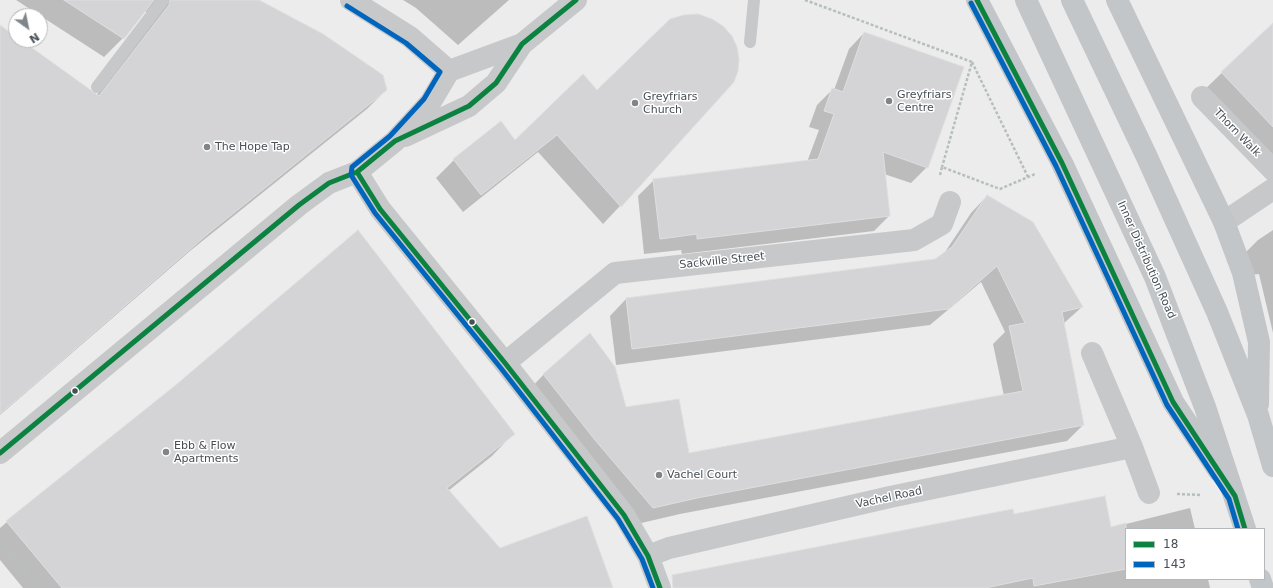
<!DOCTYPE html>
<style>
body{margin:0}
#map{position:relative;width:1273px;height:588px;overflow:hidden;background:#edecec;font-family:"DejaVu Sans",sans-serif}
canvas{display:block}
.legend{position:absolute;left:1125px;top:528px;width:140px;height:52px;box-sizing:border-box;background:#fff;border:1px solid #b5b8bb;margin:0;padding:5px 7px;list-style:none;font-size:12px;color:#464e56}
.legend li{display:flex;align-items:center;gap:8px;height:20px}
.legend b{width:20px;border:1px solid #b5b8bb}
.north{position:absolute;left:8px;top:8px;width:40px;height:40px;box-sizing:border-box;background:#fff;border:1px solid #b5b8bb;border-radius:50%;rotate:147deg;font-size:11px;font-weight:700;line-height:16px;text-align:center;color:#464e56}
.north::after{content:'';display:block;margin:auto;width:14px;height:18px;background:#80858a;clip-path:polygon(50% 0,100% 100%,50% 72%,0 100%)}
</style>
<div id="map">
<canvas width="1273" height="588"></canvas>
<ul class="legend">
<li><b style="height:5px;background:#0c8241"></b>18</li>
<li><b style="height:5px;background:#0065bd"></b>143</li>
</ul>
<div class="north">N</div>
</div>
<script>
const c = document.querySelector('canvas').getContext('2d');
c.lineJoin = 'round';
function paint(path, color) { c.fillStyle = color; c.fill(path, 'evenodd'); }
const toPath = rows => new Path2D(rows.map(r => 'M' + r).join(''));
function stroke(path, color, width, dash) { c.strokeStyle = color; c.lineWidth = width; c.lineCap = dash ? 'butt' : 'round'; c.setLineDash(dash || []); c.stroke(path); }
function write(font, color, halo, rows, align = 'center') {
  c.font = font + ' "DejaVu Sans",sans-serif'; c.lineWidth = 3; c.setLineDash([]); c.textBaseline = 'middle'; c.strokeStyle = halo; c.fillStyle = color; for (const [text, x, y, turn = 0] of rows) {
    c.save(); c.translate(x, y); c.rotate((+turn || 0) * Math.PI / 180); c.textAlign = isNaN(turn) ? turn : align; if (halo) c.strokeText(text, 0, 0); c.fillText(text, 0, 0); c.restore();
  }
}
paint(toPath([
 [16,0,257,0,386,90,367,109,190,251,0,415,0,26,16,38,16,40,19,40,96,96,150,25,149,13,144,11,123,38,104,57],
 [403,0,509,0,458,45,416,8],
 [864,33,927,167,911,183,884,174,889,216,874,231,682,254,681,250,644,254,638,196,654,180,807,162,819,130,809,127,817,105,833,89,834,90,849,49],
 [1263,33,1273,43,1273,157,1199,95],
 [597,91,620,206,603,224,538,152,463,212,436,178,454,160,500,123,515,141],
 [987,196,1082,307,1063,324,1083,425,1067,441,680,514,637,524,528,391,544,374,625,408,688,454,1004,396,993,344,1005,332,981,282,930,325,616,365,610,316,626,299,935,260,943,255,971,213],
 [1273,230,1273,333,1259,274,1250,275,1244,254,1258,240],
 [513,434,492,456,448,491,500,550,612,588,23,588,0,560,0,528,7,522],
 [1190,508,1195,529,1126,529,1126,579,1208,579,1210,588,689,588,1013,515,1110,528]
]), '#0003');
const building = toPath([
 [64,0,154,0,124,39,64,0],
 [170,0,259,0,323,34,383,75,387,90,210,232,0,414,0,25,16,37,16,40,21,40,99,96,169,5,170,0],
 [698,14,712,19,723,26,732,36,737,47,739,59,738,71,734,82,621,207,557,135,481,195,453,159,501,121,515,140,583,74,597,90,670,19,684,15,698,14],
 [1273,23,1273,127,1221,72,1273,23],
 [864,32,964,67,928,168,883,152,890,216,697,239,697,234,660,239,653,179,818,159,834,114,824,111,832,88,843,92,864,32],
 [987,195,1033,222,1083,307,1062,312,1084,425,697,498,653,508,595,440,543,374,590,333,615,367,626,407,679,399,689,453,1023,391,1009,326,1025,323,997,266,948,309,632,349,626,298,935,259,952,247,987,195],
 [358,230,515,434,447,488,500,548,587,516,613,588,62,588,6,521,177,384,358,230],
 [1105,496,1111,527,1126,523,1126,569,1034,586,1033,578,985,588,673,588,672,575,1013,509,1014,514,1105,496]
]);
paint(building, '#d4d4d7');
stroke(building, '#dededf', 1);
stroke(toPath([
 [805,0,972,62,942,167],
 [972,62,1028,177],
 [940,175,942,167,1000,189,1035,174],
 [1177,494,1202,495],
 [0,542,38,588]
]), '#b5bfbc', 2.5, [3, 2]);
stroke(toPath([
 [750,42,754,0],
 [97,87,163,0]
]), '#c7c8ca', 12);
stroke(toPath([
 [351,0,410,37,449,71],
 [1202,97,1273,170],
 [405,136,469,106,496,83,522,44,576,0],
 [357,172,380,209,505,363,624,515,648,556,660,588],
 [1224,222,1273,189],
 [1092,353,1132,447,1149,493],
 [505,363,615,273,914,240,942,224,950,202],
 [0,453,299,205,329,183,357,172,395,141,430,103,449,71,522,44],
 [648,556,669,548,890,497,1132,447]
]), '#c7c8ca', 22);
stroke(toPath([
 [977,0,1062,163,1173,402,1219,471],
 [1026,0,1155,277,1205,407,1245,529],
 [1072,0,1146,155,1217,312,1258,415,1273,466],
 [1117,0,1224,222,1243,273,1259,342,1258,404],
 [1260,579,1263,588]
]), '#c2c6c9', 22);
stroke(toPath([
 [977,0,1062,163,1173,402,1235,496,1245,529],
 [357,172,380,209,505,363,624,515,648,556,660,588],
 [0,453,299,205,329,183,357,172,395,141,469,106,496,83,522,44,576,0]
]), '#0c8241', 5);
stroke(toPath([
 [971,3,1056,166,1167,405,1229,499,1238,529],
 [347,6,406,43,440,72,424,99,390,136,352,167,351,175,375,213,500,367,618,519,642,559,653,588]
]), '#0065bd', 5);
for (const [x, y, r, color] of [
 [889,101,4,"#80858a"],
 [635,103,4,"#80858a"],
 [207,147,4,"#80858a"],
 [472,322,3.5,"#464e56"],
 [75,391,3.5,"#464e56"],
 [166,452,4,"#80858a"],
 [659,475,4,"#80858a"]
]) { const dot = new Path2D(); dot.arc(x, y, r, 0, 2 * Math.PI); c.fillStyle = color; c.fill(dot); stroke(dot, '#fff', 1.5); }
write('11px', '#464e56', '#fff', [
 ["Greyfriars",897,95],
 ["Centre",897,108],
 ["Greyfriars",643,97],
 ["Church",643,110],
 ["The Hope Tap",215,147],
 ["Ebb & Flow",174,446],
 ["Apartments",174,459],
 ["Vachel Court",667,475]
], 'left');
write('11px', '#464e56', '#fff', [
 ["Thorn Walk",1237,133,46],
 ["Inner Distribution Road",1146,260,66],
 ["Sackville Street",722,261,-6],
 ["Vachel Road",889,498,-12]
]);
</script>
